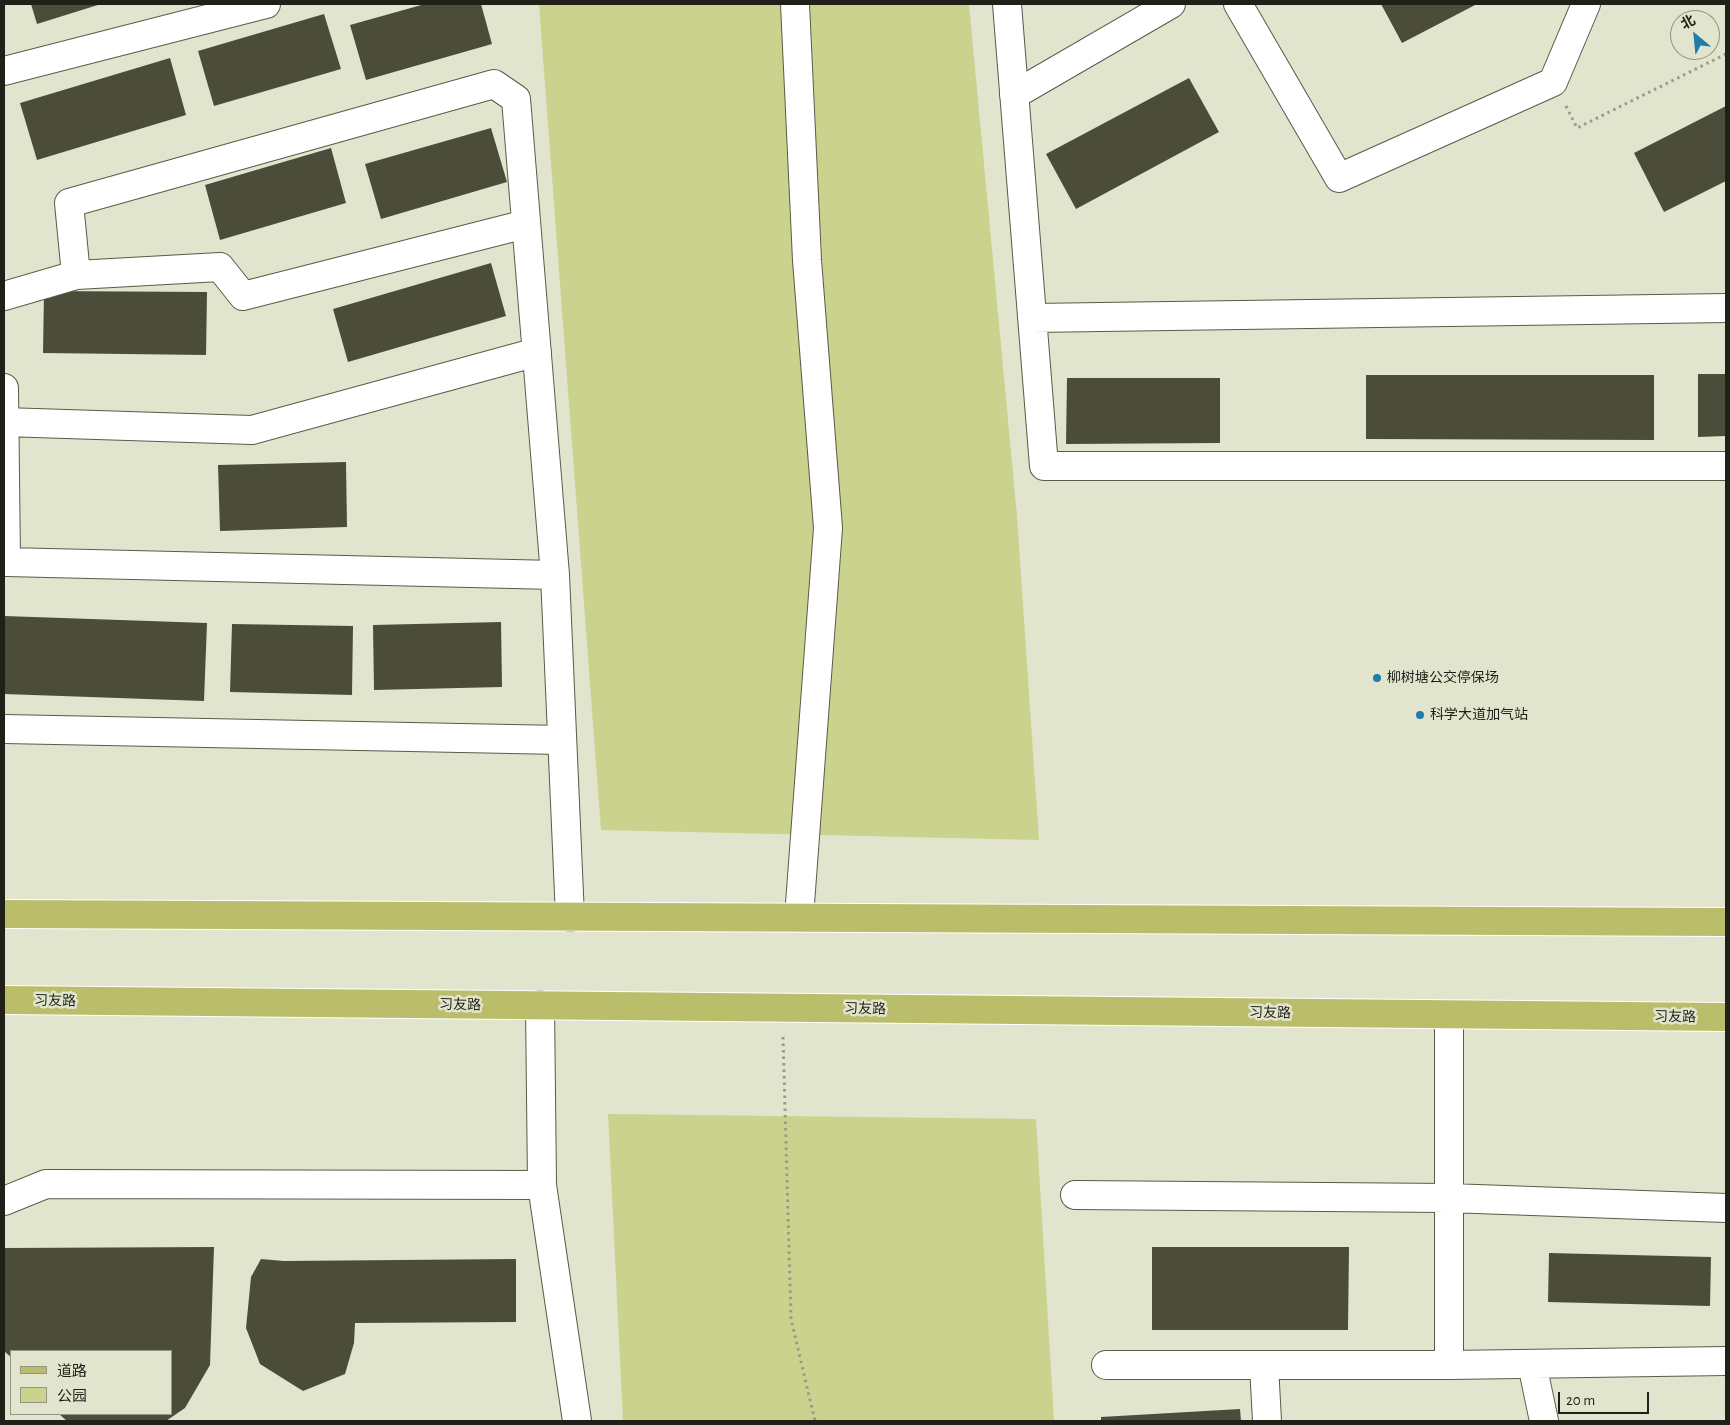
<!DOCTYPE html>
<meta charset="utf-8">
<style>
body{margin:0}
#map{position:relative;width:1730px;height:1425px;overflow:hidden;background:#e2e5ce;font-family:"Alegreya Sans","Noto Sans SC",sans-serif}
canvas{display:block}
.frame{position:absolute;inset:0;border:5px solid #1f2018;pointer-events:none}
.legend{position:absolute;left:10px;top:1350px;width:162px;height:65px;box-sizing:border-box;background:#e2e5ce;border:1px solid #949685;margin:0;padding:6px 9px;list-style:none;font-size:15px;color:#1f2018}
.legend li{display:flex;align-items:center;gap:10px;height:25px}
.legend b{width:25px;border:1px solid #949685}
.north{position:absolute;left:1670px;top:10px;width:50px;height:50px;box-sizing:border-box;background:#e2e5ce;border:1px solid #949685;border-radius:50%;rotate:332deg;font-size:14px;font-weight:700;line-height:20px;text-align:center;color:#1f2018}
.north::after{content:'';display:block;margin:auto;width:18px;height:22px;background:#1e7daa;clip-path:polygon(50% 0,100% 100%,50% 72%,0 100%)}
.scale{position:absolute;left:1558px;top:1392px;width:91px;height:22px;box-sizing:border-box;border:2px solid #1f2018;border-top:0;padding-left:6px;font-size:15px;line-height:18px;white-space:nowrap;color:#1f2018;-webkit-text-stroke:4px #e2e5ce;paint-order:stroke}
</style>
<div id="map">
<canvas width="1730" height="1425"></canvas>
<div class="frame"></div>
<ul class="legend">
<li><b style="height:6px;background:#babe6b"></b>道路</li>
<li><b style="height:14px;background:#cbd28d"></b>公园</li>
</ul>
<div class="north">北</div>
<div class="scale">20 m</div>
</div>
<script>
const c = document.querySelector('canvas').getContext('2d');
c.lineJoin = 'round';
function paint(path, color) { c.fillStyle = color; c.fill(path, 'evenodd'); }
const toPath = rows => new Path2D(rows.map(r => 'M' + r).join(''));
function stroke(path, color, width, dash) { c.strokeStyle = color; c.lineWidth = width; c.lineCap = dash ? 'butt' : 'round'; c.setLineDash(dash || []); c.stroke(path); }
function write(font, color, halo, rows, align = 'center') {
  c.font = font + ' "Alegreya Sans","Noto Sans SC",sans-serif'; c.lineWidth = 5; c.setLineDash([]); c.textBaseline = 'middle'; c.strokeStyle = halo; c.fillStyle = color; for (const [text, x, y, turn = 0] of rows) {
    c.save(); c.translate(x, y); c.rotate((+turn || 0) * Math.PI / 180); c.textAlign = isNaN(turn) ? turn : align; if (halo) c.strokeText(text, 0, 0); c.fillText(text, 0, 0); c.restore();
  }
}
paint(toPath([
 [539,4,969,4,1017,516,1039,840,601,830],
 [608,1114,1036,1119,1054,1421,623,1421]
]), '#cbd28d');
paint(toPath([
 [31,4,101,4,37,24],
 [425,4,481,4,492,44,366,80,350,25],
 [1381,4,1477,4,1402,43],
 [324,14,341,69,214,106,198,51],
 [170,58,186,115,37,160,20,103],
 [1189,78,1219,132,1076,209,1046,154],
 [1726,106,1726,181,1664,212,1634,153],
 [491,128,507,182,381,219,365,164],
 [331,148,346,203,220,240,205,185],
 [491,263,506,316,348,362,333,309],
 [44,291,207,292,206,355,43,353],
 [1698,374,1726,374,1726,436,1698,437],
 [1366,375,1654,375,1654,440,1366,439],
 [1067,378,1220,378,1220,443,1066,444],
 [346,462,347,527,220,531,218,465],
 [4,616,207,623,204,701,4,694],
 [501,622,502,687,374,690,373,625],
 [232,624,353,626,352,695,230,692],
 [214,1247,210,1365,185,1408,166,1421,67,1421,59,1414,171,1414,171,1351,11,1351,11,1357,5,1352,4,1339,4,1248],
 [1152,1247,1349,1247,1348,1330,1152,1330],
 [1549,1253,1711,1257,1710,1306,1548,1302],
 [261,1259,284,1261,516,1259,516,1322,355,1323,354,1343,345,1374,303,1391,260,1364,246,1328,251,1277],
 [1240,1409,1241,1421,1101,1421,1101,1417]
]), '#4b4d3a');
const minor = toPath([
 [795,4,807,260,828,528,799,917],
 [1007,4,1044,466,1726,466],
 [1238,4,1339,178,1553,82,1586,4],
 [4,71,266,4],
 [1014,95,1171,4],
 [76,275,220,267,243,296,526,224],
 [4,296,76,275,69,203,494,84,516,99,555,575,570,917],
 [1032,318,1726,308],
 [4,388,6,562,555,575],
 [4,422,252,430,537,352],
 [4,729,562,740],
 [540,1005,542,1185,577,1421],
 [1075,1195,1449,1198,1726,1208],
 [4,1201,46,1184,542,1185],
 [1532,1364,1544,1421],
 [1106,1365,1449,1365,1449,1015],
 [1264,1365,1267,1421],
 [1449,1365,1726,1361]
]);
const major = toPath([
 [4,914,1726,922],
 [4,1000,1726,1017]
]);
stroke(minor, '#595b48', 30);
stroke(major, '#fff', 30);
stroke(toPath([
 [1566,106,1577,128,1726,54],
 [783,1037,791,1319,815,1421]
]), '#999b8a', 3, [2.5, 4]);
stroke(minor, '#fff', 28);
stroke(major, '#babe6b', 28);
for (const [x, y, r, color] of [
 [1377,678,5,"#1e7daa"],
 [1420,715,5,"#1e7daa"]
]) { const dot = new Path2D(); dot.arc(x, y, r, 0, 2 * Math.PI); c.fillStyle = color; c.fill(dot); stroke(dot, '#e2e5ce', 2); }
write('14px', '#1f2018', '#e2e5ce', [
 ["柳树塘公交停保场",1387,678],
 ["科学大道加气站",1430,715]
], 'left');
write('14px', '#1f2018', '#e2e5ce', [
 ["习友路",55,1001,1],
 ["习友路",460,1005,1],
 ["习友路",865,1009,1],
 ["习友路",1270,1013,1],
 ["习友路",1675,1017,1]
]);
</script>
